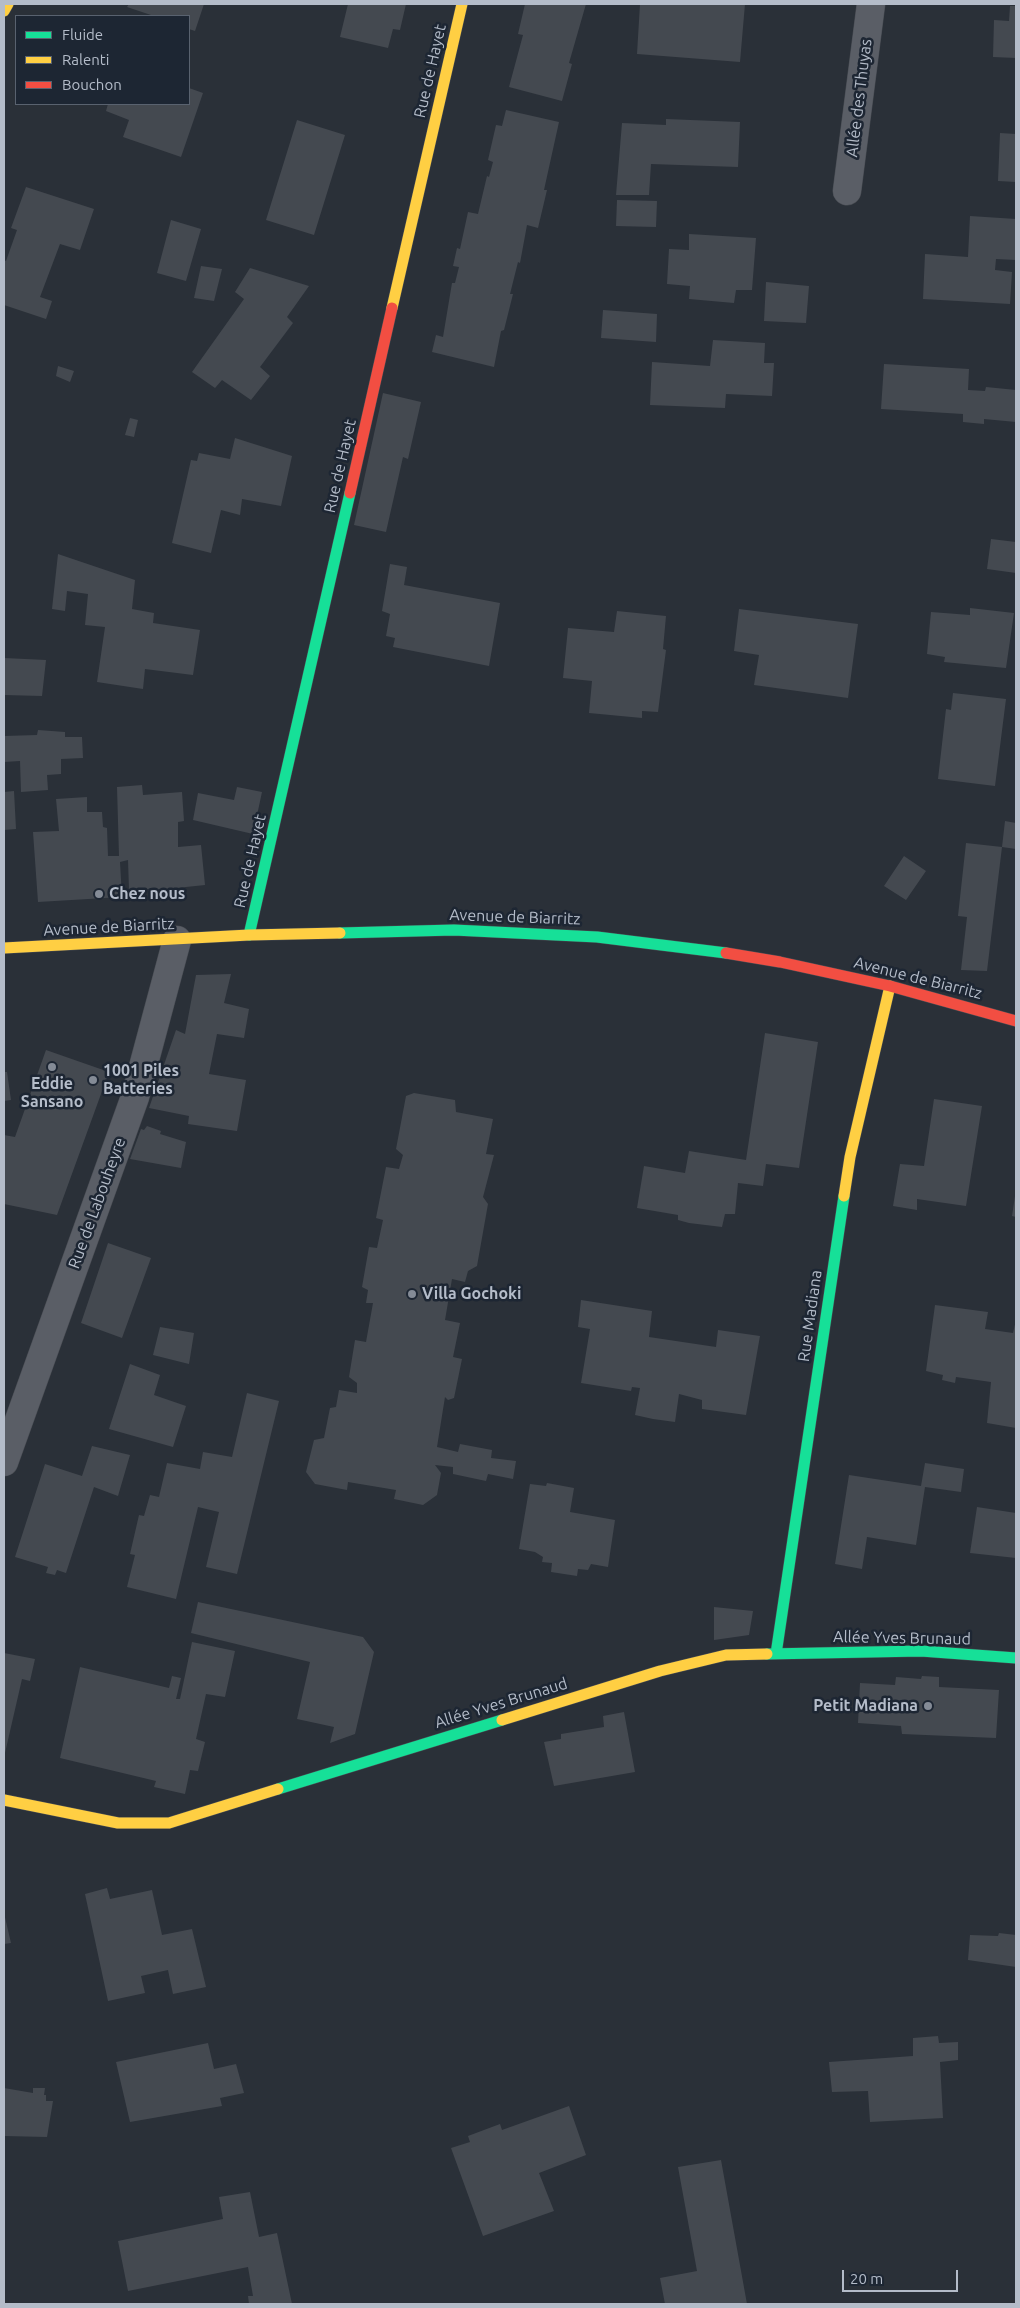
<!DOCTYPE html>
<meta charset="utf-8">
<style>
body{margin:0}
#map{position:relative;width:1020px;height:2308px;overflow:hidden;background:#2a3038;font-family:Ubuntu,sans-serif}
canvas{display:block}
.frame{position:absolute;inset:0;border:5px solid #b4bcc9;pointer-events:none}
.legend{position:absolute;left:15px;top:15px;width:175px;height:90px;box-sizing:border-box;background:#1d2633;border:1px solid #59626f;margin:0;padding:6px 9px;list-style:none;font-size:15px;color:#b4bcc9}
.legend li{display:flex;align-items:center;gap:10px;height:25px}
.legend b{width:25px;border:1px solid #59626f}
.scale{position:absolute;left:842px;top:2270px;width:116px;height:22px;box-sizing:border-box;border:2px solid #b4bcc9;border-top:0;padding-left:6px;font-size:15px;line-height:18px;white-space:nowrap;color:#b4bcc9;-webkit-text-stroke:4px #1d2633;paint-order:stroke}
</style>
<div id="map">
<canvas width="1020" height="2308"></canvas>
<div class="frame"></div>
<ul class="legend">
<li><b style="height:6px;background:#16e098"></b>Fluide</li>
<li><b style="height:6px;background:#ffcf43"></b>Ralenti</li>
<li><b style="height:6px;background:#f24e42"></b>Bouchon</li>
</ul>
<div class="scale">20 m</div>
</div>
<script>
const c = document.querySelector('canvas').getContext('2d');
c.lineJoin = 'round';
function paint(path, color) { c.fillStyle = color; c.fill(path, 'evenodd'); }
const toPath = rows => new Path2D(rows.map(r => 'M' + r).join(''));
function stroke(path, color, width, dash) { c.strokeStyle = color; c.lineWidth = width; c.lineCap = dash ? 'butt' : 'round'; c.setLineDash(dash || []); c.stroke(path); }
function write(font, color, halo, rows, align = 'center') {
  c.font = font + ' Ubuntu,sans-serif'; c.lineWidth = 5; c.setLineDash([]); c.textBaseline = 'middle'; c.strokeStyle = halo; c.fillStyle = color; for (const [text, x, y, turn = 0] of rows) {
    c.save(); c.translate(x, y); c.rotate((+turn || 0) * Math.PI / 180); c.textAlign = isNaN(turn) ? turn : align; if (halo) c.strokeText(text, 0, 0); c.fillText(text, 0, 0); c.restore();
  }
}
paint(toPath([
 [129,4,204,4,195,31,189,29,189,16,154,16,127,7],
 [348,4,406,4,400,30,393,29,388,48,340,37],
 [525,4,586,4,569,63,572,64,562,101,509,87,523,35,518,34],
 [640,4,745,4,740,62,637,54],
 [1010,6,1016,6,1016,58,993,57,994,20,1009,21],
 [189,88,203,93,181,157,123,137,129,120,106,111,108,104,189,104],
 [506,110,559,122,544,190,547,190,538,228,527,225,520,263,518,262,510,294,513,294,504,330,501,331,494,367,432,352,436,335,443,337,452,283,455,283,459,267,453,266,457,248,460,249,468,212,478,214,487,176,489,177,493,162,488,160,496,125,502,126],
 [666,119,740,122,738,167,651,164,649,195,616,195,622,123,666,125],
 [297,120,345,135,314,235,266,220],
 [1000,133,1016,134,1016,182,998,181],
 [26,187,94,209,80,250,60,244,40,297,52,301,46,319,4,305,4,260,6,261,17,230,11,228],
 [617,200,657,201,656,227,616,226],
 [970,216,1016,219,1016,260,996,259,995,270,1012,272,1010,304,923,299,925,254,968,257],
 [171,220,201,229,186,281,157,273],
 [689,234,756,238,752,290,736,290,734,303,689,299,690,286,667,284,669,249,689,250],
 [201,266,222,269,214,301,194,298],
 [250,268,309,286,287,317,293,323,260,367,270,376,251,400,222,380,215,388,192,372,244,299,235,292],
 [766,282,809,286,806,323,764,321],
 [603,310,657,314,656,342,601,338],
 [713,340,765,343,764,363,774,363,772,396,726,394,725,408,650,405,652,362,710,366],
 [884,364,969,369,968,390,985,391,986,387,1016,390,1016,422,984,419,984,424,963,422,963,414,881,409],
 [58,366,74,371,70,382,56,376],
 [383,393,421,402,408,459,403,457,386,532,354,525],
 [130,418,138,420,134,437,125,435],
 [235,438,292,456,281,506,242,499,240,515,221,510,211,553,172,543,191,460,197,461,199,453,230,459],
 [991,539,1016,542,1016,573,987,569],
 [58,554,135,580,132,609,154,613,153,623,200,630,193,675,145,669,143,689,97,682,105,627,85,625,88,594,67,591,65,611,52,609],
 [390,564,407,567,404,585,500,603,489,666,393,647,395,638,386,636,390,614,382,611],
 [970,608,1014,613,1006,668,944,662,945,657,927,654,931,612,970,615],
 [739,609,858,624,848,698,754,685,759,655,734,651],
 [617,611,666,616,663,649,666,650,658,712,642,711,642,718,589,713,592,681,563,678,568,628,614,632],
 [4,658,46,660,42,696,4,695],
 [953,693,1006,699,995,786,938,779,946,709,951,710],
 [38,730,65,732,65,737,82,737,83,758,61,759,61,774,47,775,48,790,21,792,20,761,4,762,4,736,37,735],
 [142,785,143,795,182,792,184,821,178,822,178,847,201,845,205,885,148,891,149,889,129,890,128,860,120,862,122,897,38,902,33,832,59,831,56,799,87,797,87,812,102,812,103,827,107,828,108,856,119,856,117,787],
 [237,787,262,792,253,834,193,820,198,793,234,800],
 [14,791,16,829,4,830,4,792],
 [1005,821,1016,823,1016,849,1002,847],
 [966,843,1002,847,987,971,961,970,967,917,958,916],
 [904,856,926,871,906,900,884,886],
 [231,974,224,1003,249,1009,244,1038,217,1034,209,1074,246,1080,237,1131,188,1124,189,1116,149,1108,176,1030,185,1034,196,975],
 [765,1033,818,1042,799,1168,766,1164,763,1186,738,1183,735,1214,725,1214,722,1227,689,1223,678,1220,678,1215,637,1208,644,1166,685,1173,689,1151,746,1160],
 [46,1050,109,1072,57,1215,4,1204,4,1135,15,1137],
 [4,1072,7,1072,11,1100,4,1101],
 [414,1093,455,1100,456,1112,493,1119,486,1154,494,1155,483,1197,488,1204,477,1266,468,1271,465,1282,452,1279,445,1320,460,1323,453,1357,462,1359,454,1398,448,1400,445,1397,437,1447,458,1452,460,1444,492,1450,491,1458,516,1461,513,1479,488,1474,486,1481,453,1474,453,1467,435,1465,441,1473,437,1495,423,1505,394,1499,396,1490,348,1482,347,1490,315,1484,306,1472,314,1440,324,1438,330,1408,336,1407,339,1390,357,1393,357,1383,349,1377,355,1340,366,1342,373,1303,366,1303,368,1290,362,1287,369,1247,377,1248,383,1220,376,1218,386,1167,399,1169,403,1155,396,1149,406,1096],
 [934,1099,982,1106,966,1206,917,1199,917,1210,893,1206,900,1164,924,1166],
 [147,1126,161,1131,160,1134,186,1142,181,1168,130,1159,141,1129,144,1130],
 [1015,1196,1016,1196,1016,1217,1012,1216],
 [108,1243,151,1258,122,1338,81,1323],
 [581,1300,652,1311,649,1337,716,1347,718,1330,760,1336,746,1415,702,1409,702,1400,679,1394,675,1422,653,1419,635,1415,640,1388,632,1387,631,1391,581,1383,590,1329,578,1327],
 [935,1305,988,1312,985,1329,1013,1333,1016,1320,1016,1428,987,1423,991,1382,956,1377,955,1383,942,1380,943,1375,926,1371],
 [160,1327,194,1333,189,1364,153,1355],
 [130,1364,160,1375,154,1395,186,1406,173,1447,109,1429],
 [247,1393,279,1401,237,1574,206,1567,219,1512,198,1507,176,1599,127,1587,135,1555,130,1554,139,1515,144,1516,150,1495,159,1497,167,1463,200,1469,203,1452,232,1457],
 [92,1446,130,1455,118,1496,94,1487,66,1573,57,1570,55,1575,46,1573,48,1567,15,1557,45,1464,82,1476],
 [925,1463,964,1469,961,1492,925,1487,916,1545,867,1537,862,1569,835,1564,849,1475,921,1486],
 [547,1483,574,1488,570,1512,615,1520,608,1567,591,1564,588,1570,578,1569,577,1576,551,1572,552,1563,542,1562,543,1557,535,1552,519,1549,530,1484,546,1486],
 [977,1507,1016,1513,1016,1558,970,1553],
 [198,1602,363,1637,374,1652,355,1734,330,1743,334,1727,297,1719,310,1662,191,1633],
 [714,1607,753,1611,749,1635,714,1640],
 [192,1642,235,1651,225,1697,206,1694,196,1739,205,1742,198,1771,190,1770,185,1794,154,1787,156,1781,60,1758,80,1667,169,1688,172,1676,181,1678,176,1699,180,1699],
 [4,1653,35,1659,30,1681,22,1679,5,1753],
 [922,1676,939,1677,939,1687,999,1690,996,1738,902,1734,901,1726,858,1723,860,1683,895,1685,896,1677,921,1679],
 [624,1712,635,1772,554,1786,544,1742,561,1739,561,1734,604,1727,603,1716],
 [107,1888,110,1899,152,1890,162,1935,192,1929,206,1987,173,1994,168,1970,141,1976,145,1993,108,2001,85,1894],
 [4,1913,11,1943,4,1944],
 [999,1933,1016,1935,1016,1967,968,1960,970,1935,998,1936],
 [938,2036,939,2043,958,2042,958,2060,940,2062,943,2118,870,2122,868,2091,832,2092,829,2062,913,2056,913,2038],
 [208,2043,214,2069,236,2064,244,2093,220,2098,222,2106,130,2122,116,2062],
 [4,2088,33,2093,33,2088,45,2088,44,2095,46,2095,46,2101,53,2101,47,2137,4,2136],
 [569,2106,586,2155,539,2173,554,2211,483,2236,451,2148,470,2142,468,2136,500,2124,502,2130],
 [721,2160,747,2304,665,2304,660,2278,697,2271,678,2167],
 [250,2192,259,2237,277,2233,292,2304,249,2304,248,2296,253,2296,248,2267,128,2291,118,2241,223,2219,219,2197]
]), '#444950');
const street = toPath([
 [847,191,871,4],
 [4,1462,135,1097,177,940]
]);
const fast = toPath([
 [340,933,454,930,597,937,726,953],
 [249,935,350,493],
 [767,1654,921,1651,1016,1658],
 [776,1654,844,1196],
 [278,1789,502,1720]
]);
const slow = toPath([
 [4,11,8,4],
 [392,308,462,4],
 [4,948,249,935,340,933],
 [844,1196,850,1157,890,986],
 [502,1720,660,1671,726,1655,767,1654],
 [4,1800,118,1823,169,1823,278,1789]
]);
const jam = toPath([
 [350,493,392,308],
 [726,953,780,962,890,986,1016,1021]
]);
stroke(street, '#484c53', 29);
stroke(fast, '#484c53', 12);
stroke(slow, '#484c53', 12);
stroke(jam, '#484c53', 12);
stroke(street, '#5a5e66', 28);
stroke(fast, '#16e098', 11);
stroke(slow, '#ffcf43', 11);
stroke(jam, '#f24e42', 11);
for (const [x, y, r, color] of [
 [99,894,5,"#848b96"],
 [52,1067,5,"#848b96"],
 [93,1080,5,"#848b96"],
 [412,1294,5,"#848b96"],
 [928,1706,5,"#848b96"]
]) { const dot = new Path2D(); dot.arc(x, y, r, 0, 2 * Math.PI); c.fillStyle = color; c.fill(dot); stroke(dot, '#1d2633', 2); }
write('16px', '#b4bcc9', '#1d2633', [
 ["Rue de Hayet",430,71,-77],
 ["Allée des Thuyas",859,98,-83],
 ["Rue de Hayet",340,466,-77],
 ["Rue de Hayet",250,861,-77],
 ["Avenue de Biarritz",515,917,2],
 ["Avenue de Biarritz",109,927,-3],
 ["Avenue de Biarritz",918,978,14],
 ["Rue de Labouheyre",97,1203,-70],
 ["Rue Madiana",810,1316,-82],
 ["Allée Yves Brunaud",902,1638,1],
 ["Allée Yves Brunaud",501,1703,-17]
]);
write('bold 16px', '#b4bcc9', '#1d2633', [
 ["Chez nous",109,894],
 ["1001 Piles",103,1071],
 ["Batteries",103,1089],
 ["Eddie",52,1084,"center"],
 ["Sansano",52,1102,"center"],
 ["Villa Gochoki",422,1294],
 ["Petit Madiana",918,1706,"right"]
], 'left');
</script>
